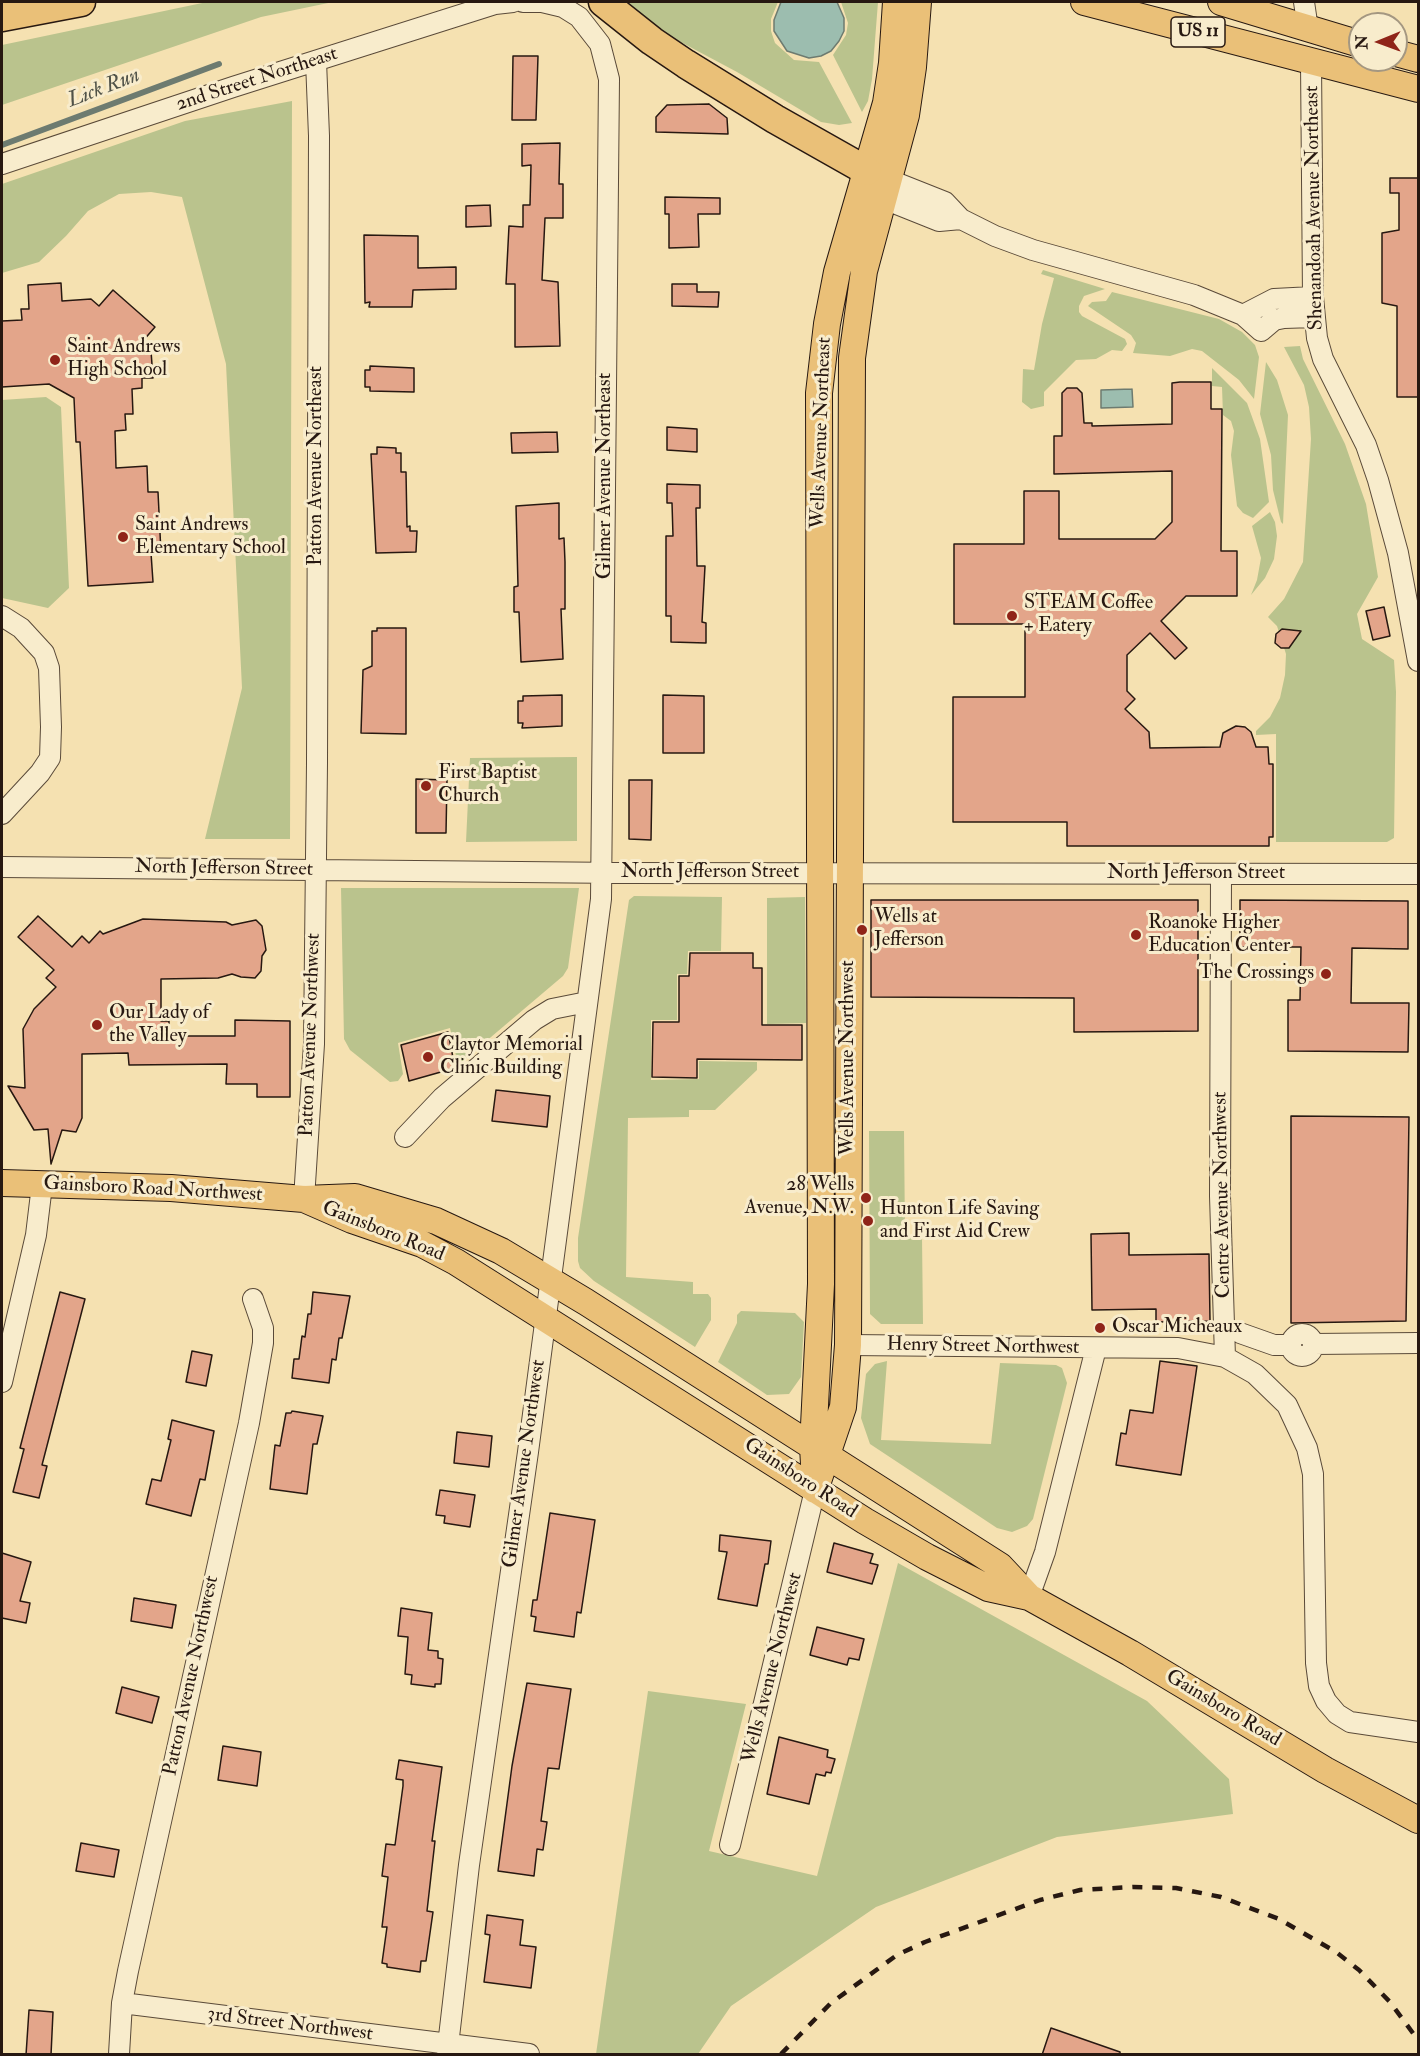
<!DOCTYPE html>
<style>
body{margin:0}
#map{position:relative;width:1420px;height:2056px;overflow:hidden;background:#f5e1b1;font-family:"IM FELL Double Pica",serif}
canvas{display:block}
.frame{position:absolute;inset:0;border:3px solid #271811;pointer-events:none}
.north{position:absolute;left:1348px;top:12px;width:60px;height:60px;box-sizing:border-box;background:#f8eccc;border:2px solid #a49781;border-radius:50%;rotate:269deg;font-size:16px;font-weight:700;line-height:24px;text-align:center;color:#271811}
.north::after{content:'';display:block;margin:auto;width:21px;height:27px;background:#8f2418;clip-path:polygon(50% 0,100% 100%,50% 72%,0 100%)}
</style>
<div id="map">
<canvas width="1420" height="2056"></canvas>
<div class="frame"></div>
<div class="north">N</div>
</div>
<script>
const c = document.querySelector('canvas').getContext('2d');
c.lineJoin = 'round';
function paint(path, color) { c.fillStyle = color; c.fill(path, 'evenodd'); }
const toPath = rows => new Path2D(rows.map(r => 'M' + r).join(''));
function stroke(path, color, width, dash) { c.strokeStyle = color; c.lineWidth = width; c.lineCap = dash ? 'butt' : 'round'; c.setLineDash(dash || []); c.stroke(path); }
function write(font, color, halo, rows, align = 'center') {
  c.font = font + ' "IM FELL Double Pica",serif'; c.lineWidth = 6; c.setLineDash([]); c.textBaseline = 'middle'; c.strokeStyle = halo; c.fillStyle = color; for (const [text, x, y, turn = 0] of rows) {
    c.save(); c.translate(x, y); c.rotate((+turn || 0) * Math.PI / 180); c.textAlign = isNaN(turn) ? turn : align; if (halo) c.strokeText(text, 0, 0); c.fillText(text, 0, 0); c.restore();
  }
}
paint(toPath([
 [207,2,333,2,261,17,2,105,2,45],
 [623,2,778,2,771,19,771,31,775,43,794,60,819,62,852,123,839,125,821,122,737,72,660,31],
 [841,2,878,2,872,79,868,101,862,112,833,55,846,35,848,23],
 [292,101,290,839,205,839,242,688,226,364,182,197,151,192,119,194,88,211,66,236,39,262,2,273,2,184,185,121],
 [1043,270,1105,289,1084,296,1079,306,1079,312,1082,316,1125,339,1127,344,1122,351,1112,350,1096,359,1076,360,1044,392,1044,406,1031,409,1022,402,1023,369,1034,370,1042,324,1054,278,1041,274],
 [1112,292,1219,319,1242,332,1255,345,1259,357,1254,399,1239,380,1202,351,1192,349,1170,356,1133,353,1136,343,1131,335,1088,306,1092,302,1106,301],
 [1300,346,1303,359,1345,444,1366,504,1378,577,1357,614,1362,639,1394,660,1396,692,1394,838,1387,842,1276,842,1276,734,1256,735,1256,731,1270,717,1280,698,1285,675,1286,654,1277,626,1268,617,1284,599,1303,562,1311,439,1309,407,1304,385,1284,347],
 [1266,362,1277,380,1288,415,1283,524,1281,522,1273,490,1271,455,1260,414],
 [1212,368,1247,403,1260,439,1269,502,1253,518,1243,513,1237,506,1231,455,1234,431,1231,421,1223,415,1222,387,1212,386],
 [46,397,61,407,69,588,48,608,2,598,2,400],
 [1270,512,1275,522,1277,536,1274,559,1265,578,1251,595,1257,580,1261,558,1252,526],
 [577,757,577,841,466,842,470,758],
 [341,888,579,888,568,968,563,976,458,1065,450,1028,398,1043,403,1074,398,1081,390,1082,350,1050,344,1039],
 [634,896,722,897,721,951,688,951,687,974,677,974,677,1020,651,1020,651,1080,699,1079,699,1061,757,1062,757,1070,715,1110,689,1110,689,1117,628,1118,626,1277,693,1282,693,1294,708,1294,711,1298,711,1320,695,1347,594,1281,580,1268,578,1261,578,1238,629,900],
 [805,897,806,1023,767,1024,767,898],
 [869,1131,904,1131,905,1236,922,1237,923,1324,881,1324,870,1314],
 [741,1311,795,1313,804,1322,801,1377,789,1394,767,1395,718,1362,737,1323,737,1315],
 [887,1361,881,1440,991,1444,1000,1363,1056,1365,1062,1368,1067,1383,1033,1519,1027,1526,1012,1532,997,1528,870,1444,861,1418,866,1374,875,1364],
 [898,1563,1147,1701,1229,1779,1233,1814,1057,1837,876,1907,731,2006,698,2054,596,2054,648,1691,746,1704,709,1851,817,1876]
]), '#bac38d');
const water = toPath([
 [781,2,837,2,844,18,844,31,839,41,831,51,821,56,809,58,787,51,774,31,774,20,781,2],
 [1132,389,1133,407,1101,408,1101,390,1132,389]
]);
paint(water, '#9cbdaf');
stroke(water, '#6d7b70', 1.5);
stroke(toPath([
 [2,145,219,64]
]), '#6d7b70', 6);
const building = toPath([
 [513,56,538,56,536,120,512,120,513,56],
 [709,104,727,118,728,134,656,132,656,117,667,105,709,104],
 [560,143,559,184,563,184,563,218,545,218,542,280,558,282,560,346,515,347,515,284,506,284,509,226,523,227,523,205,530,205,531,165,522,166,522,144,560,143],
 [1390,178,1419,178,1419,397,1397,397,1397,306,1382,303,1382,233,1399,230,1399,193,1390,193,1390,178],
 [665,197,720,198,720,214,698,214,699,247,669,248,669,214,665,214,665,197],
 [490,205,491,226,466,227,466,206,490,205],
 [364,235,418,236,418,268,456,267,456,289,413,290,412,307,369,307,370,302,365,303,364,235],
 [61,283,62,301,91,299,99,306,113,290,155,327,142,342,151,351,153,378,142,378,142,388,132,389,133,414,125,414,126,430,115,431,116,468,147,466,148,492,158,492,161,553,151,553,153,582,88,586,80,442,76,442,74,398,49,384,2,387,2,321,22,320,21,309,29,309,28,285,61,283],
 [672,284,697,284,697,292,719,292,718,307,672,306,672,284],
 [370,366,414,368,414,392,370,391,370,387,365,387,365,370,370,370,370,366],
 [1180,382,1211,382,1211,409,1222,409,1221,551,1237,551,1237,596,1186,596,1161,621,1187,648,1175,659,1150,633,1127,655,1127,691,1135,699,1125,709,1149,732,1150,748,1220,747,1223,733,1236,726,1245,727,1251,732,1256,747,1268,747,1269,764,1273,764,1273,837,1269,837,1269,846,1067,846,1067,822,953,822,953,697,1025,697,1025,624,954,624,954,544,1024,544,1024,491,1059,491,1059,539,1155,539,1172,522,1172,471,1054,474,1054,436,1062,436,1062,393,1067,388,1077,388,1082,393,1084,423,1092,423,1092,426,1172,424,1172,383,1180,382],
 [667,427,697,429,697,452,667,450,667,427],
 [557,432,558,452,512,453,511,433,557,432],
 [377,447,396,448,396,453,401,453,401,472,406,472,407,527,410,526,410,531,417,531,416,552,376,553,371,454,377,454,377,447],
 [667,484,700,485,700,508,696,508,697,566,705,566,702,622,706,623,706,643,671,642,671,616,666,616,666,536,673,536,672,503,667,503,667,484],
 [559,503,559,539,564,538,565,562,565,609,561,609,563,659,521,662,519,612,514,612,514,587,518,586,516,506,559,503],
 [1384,607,1390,636,1373,640,1366,611,1384,607],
 [377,628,406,628,406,734,361,733,363,670,372,666,372,631,377,631,377,628],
 [1282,629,1301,631,1289,648,1281,648,1275,643,1276,634,1282,629],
 [562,695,562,726,522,728,523,723,518,723,518,701,523,701,523,696,562,695],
 [663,695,704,696,704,753,663,753,663,695],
 [416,779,447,780,446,833,416,833,416,779],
 [629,780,652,780,651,840,629,839,629,780],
 [871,900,1198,900,1198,1031,1074,1032,1074,998,871,997,871,900],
 [1240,900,1408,901,1408,949,1352,948,1351,1003,1409,1003,1408,1052,1288,1051,1288,1000,1300,1000,1301,947,1240,947,1240,900],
 [38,916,72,947,82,936,89,943,100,931,103,934,143,919,226,922,232,925,256,920,262,926,266,950,262,956,261,971,255,978,241,977,232,974,218,978,161,979,161,1021,169,1021,169,1036,235,1036,235,1020,290,1021,290,1097,257,1097,257,1084,226,1084,227,1064,129,1065,128,1053,82,1054,82,1118,76,1132,62,1130,51,1164,48,1129,34,1130,8,1086,25,1088,23,1029,34,1009,56,987,46,978,54,970,18,937,38,916],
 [690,953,753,953,753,968,762,968,762,1025,802,1025,802,1060,697,1059,697,1078,652,1077,653,1022,679,1022,679,976,689,976,690,953],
 [448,1032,455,1068,409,1081,401,1045,448,1032],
 [496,1090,550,1096,547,1127,492,1121,496,1090],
 [1291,1116,1409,1117,1406,1321,1291,1323,1291,1116],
 [1129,1233,1129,1255,1209,1254,1210,1321,1156,1322,1156,1309,1092,1310,1091,1234,1129,1233],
 [60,1292,85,1299,42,1465,47,1466,39,1498,13,1492,24,1449,20,1448,60,1292],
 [313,1292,350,1296,342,1338,339,1338,336,1360,332,1359,329,1383,292,1378,294,1359,299,1359,302,1336,305,1337,308,1314,311,1314,313,1292],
 [192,1351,212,1355,206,1386,186,1382,192,1351],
 [1160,1361,1197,1366,1181,1475,1116,1465,1121,1433,1126,1434,1130,1410,1153,1413,1160,1361],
 [292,1411,323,1416,317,1444,313,1444,307,1494,270,1489,275,1445,280,1446,286,1413,291,1413,292,1411],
 [172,1420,214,1431,205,1480,200,1479,191,1516,146,1504,152,1479,161,1481,171,1440,168,1439,172,1420],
 [457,1432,492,1436,489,1467,454,1463,457,1432],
 [440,1490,475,1495,470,1527,444,1523,445,1516,436,1515,440,1490],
 [550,1513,595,1520,581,1613,577,1612,574,1637,534,1631,536,1617,531,1616,533,1600,537,1600,550,1513],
 [720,1535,771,1541,768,1564,765,1564,757,1606,718,1599,727,1552,719,1551,720,1535],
 [834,1543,873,1554,870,1563,878,1565,872,1584,827,1572,834,1543],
 [2,1553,31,1562,20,1601,30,1603,26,1623,2,1618,2,1553],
 [134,1598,176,1605,172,1628,131,1621,134,1598],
 [401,1608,432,1613,428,1650,438,1651,438,1658,443,1659,441,1684,435,1684,435,1687,411,1684,412,1675,405,1674,408,1637,398,1636,401,1608],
 [817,1627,864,1639,859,1660,849,1658,847,1665,810,1655,817,1627],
 [527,1683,571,1689,559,1769,548,1768,541,1821,547,1822,543,1850,537,1849,534,1876,498,1871,512,1766,527,1683],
 [122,1687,159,1697,152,1723,116,1713,122,1687],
 [779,1737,828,1750,827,1757,835,1759,831,1773,826,1772,825,1776,816,1774,809,1804,767,1794,779,1737],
 [223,1746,261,1752,257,1786,218,1780,223,1746],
 [399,1760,442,1767,432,1841,435,1841,427,1911,433,1912,426,1961,421,1961,420,1972,387,1967,387,1964,382,1963,387,1927,382,1927,388,1877,382,1876,386,1844,395,1845,403,1786,403,1780,396,1779,399,1760],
 [81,1843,119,1850,114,1877,76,1871,81,1843],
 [487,1915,523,1920,520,1945,536,1947,531,1988,484,1982,490,1935,485,1934,487,1915],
 [29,2010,53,2012,51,2055,26,2055,29,2010],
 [1051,2028,1120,2052,1120,2055,1042,2055,1051,2028]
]);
paint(building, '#e3a58a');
stroke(building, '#271811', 1.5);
const minor = toPath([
 [1304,2,1308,29],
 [1311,62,1313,297,1317,338,1323,359,1366,445,1378,480,1398,553,1418,661],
 [2,164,233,87,495,4,513,2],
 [877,175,945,202,961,219,995,236,1033,250,1194,295,1243,315,1261,331,1274,320,1284,318,1314,317],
 [884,199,939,221,961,219],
 [1243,315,1274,299,1313,297],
 [2,616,21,628,44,653,49,668,51,727,50,758,40,773,2,814],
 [2,867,623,873,1418,874],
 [1221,874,1220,1196,1225,1357],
 [405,1137,442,1098,534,1020,552,1009,587,1002],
 [304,1199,314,1044,317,763,319,136,316,61],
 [1240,1333,1274,1345,1291,1345],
 '1291 1345a11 11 0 1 1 22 0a11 11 0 1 1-22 0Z',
 [1313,1344,1418,1343],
 [848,1345,1178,1348,1225,1357,1255,1374,1287,1405,1307,1448,1313,1474,1316,1663,1319,1686,1326,1701,1337,1714,1350,1722,1418,1732],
 [2,1382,36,1235,42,1185],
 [1029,1597,1045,1552,1096,1348],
 [730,1845,815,1490],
 [122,2003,529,2054],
 [119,2054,122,2003,128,1971,249,1423,263,1343,263,1328,253,1299],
 [447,2054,469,1865,528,1452,601,899,609,79,600,44,579,17,563,7,542,2,523,2]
]);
const major = toPath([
 [1084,2,1418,89],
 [1221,2,1360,44],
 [1396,53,1418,59],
 [2,1183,171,1188,304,1199,355,1197,436,1221,501,1251,586,1302,1000,1566,1029,1597],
 [304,1199,352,1220,422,1244,456,1262,865,1521,927,1557,988,1588,1029,1597,1130,1653,1325,1770,1418,1820],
 [815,1483,813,1446,821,1284,819,393,827,324,837,272,886,103,892,63,896,2],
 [815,1490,843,1407,848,1345,852,358,864,271,906,115,913,67,918,2]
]);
const highway = toPath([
 [603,2,652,41,686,64,775,119,867,171],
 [2,17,81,2]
]);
stroke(minor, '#5a4a39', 22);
stroke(major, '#271811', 28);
stroke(highway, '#271811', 31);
stroke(minor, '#f8eccc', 20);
stroke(major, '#eac078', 26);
stroke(highway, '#eac078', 28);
stroke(toPath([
 [781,2054,831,2003,897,1955,925,1942,1040,1900,1080,1890,1133,1887,1176,1888,1221,1897,1279,1919,1336,1952,1359,1970,1390,2002,1418,2040]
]), '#271811', 4.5, [10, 10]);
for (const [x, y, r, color] of [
 [55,360,6,"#8f2418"],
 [123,537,6,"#8f2418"],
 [1012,616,6,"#8f2418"],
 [426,786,6,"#8f2418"],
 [862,930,6,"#8f2418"],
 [1136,935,6,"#8f2418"],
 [1326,974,6,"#8f2418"],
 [97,1025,6,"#8f2418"],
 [428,1057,6,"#8f2418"],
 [866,1198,6,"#8f2418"],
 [868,1221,6,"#8f2418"],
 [1100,1328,6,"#8f2418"]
]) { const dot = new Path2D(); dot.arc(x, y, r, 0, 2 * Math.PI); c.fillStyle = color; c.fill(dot); stroke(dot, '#f8eccc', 2); }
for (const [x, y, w] of [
 [1198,32,54]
]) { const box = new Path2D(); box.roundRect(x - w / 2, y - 15, w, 30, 4.5); c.fillStyle = '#f8eccc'; c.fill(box); stroke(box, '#271811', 1.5); }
write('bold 18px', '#271811', null, [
 ["US 11",1198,32]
]);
write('20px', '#271811', '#f8eccc', [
 ["2nd Street Northeast",257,80,-18],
 ["Shenandoah Avenue Northeast",1315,208,-91],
 ["Wells Avenue Northeast",822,433,-88],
 ["Patton Avenue Northeast",317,466,-90],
 ["Gilmer Avenue Northeast",606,476,-90],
 ["North Jefferson Street",224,869,1],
 ["North Jefferson Street",710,873],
 ["North Jefferson Street",1196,874],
 ["Patton Avenue Northwest",311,1035,-88],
 ["Wells Avenue Northwest",849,1058,-90],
 ["Gainsboro Road Northwest",153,1190,3],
 ["Centre Avenue Northwest",1223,1195,-91],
 ["Gainsboro Road",383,1232,22],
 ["Henry Street Northwest",983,1347,1],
 ["Gilmer Avenue Northwest",525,1464,-82],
 ["Gainsboro Road",800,1479,33],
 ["Wells Avenue Northwest",773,1668,-76],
 ["Patton Avenue Northwest",192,1676,-78],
 ["Gainsboro Road",1223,1709,31],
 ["3rd Street Northwest",290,2025,7]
]);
write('20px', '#271811', '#f8eccc', [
 ["Saint Andrews",67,348],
 ["High School",67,371],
 ["Saint Andrews",135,526],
 ["Elementary School",135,549],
 ["STEAM Coffee",1024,604],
 ["+ Eatery",1024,627],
 ["First Baptist",438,774],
 ["Church",438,797],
 ["Wells at",874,918],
 ["Jefferson",874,941],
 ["Roanoke Higher",1148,924],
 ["Education Center",1148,947],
 ["The Crossings",1314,974,"right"],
 ["Our Lady of",109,1014],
 ["the Valley",109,1037],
 ["Claytor Memorial",440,1046],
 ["Clinic Building",440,1069],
 ["28 Wells",854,1186,"right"],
 ["Avenue, N.W.",854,1209,"right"],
 ["Hunton Life Saving",880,1210],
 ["and First Aid Crew",880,1233],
 ["Oscar Micheaux",1112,1328]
], 'left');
write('italic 21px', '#505248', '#f8eccc', [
 ["Lick Run",104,89,-21]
]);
</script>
